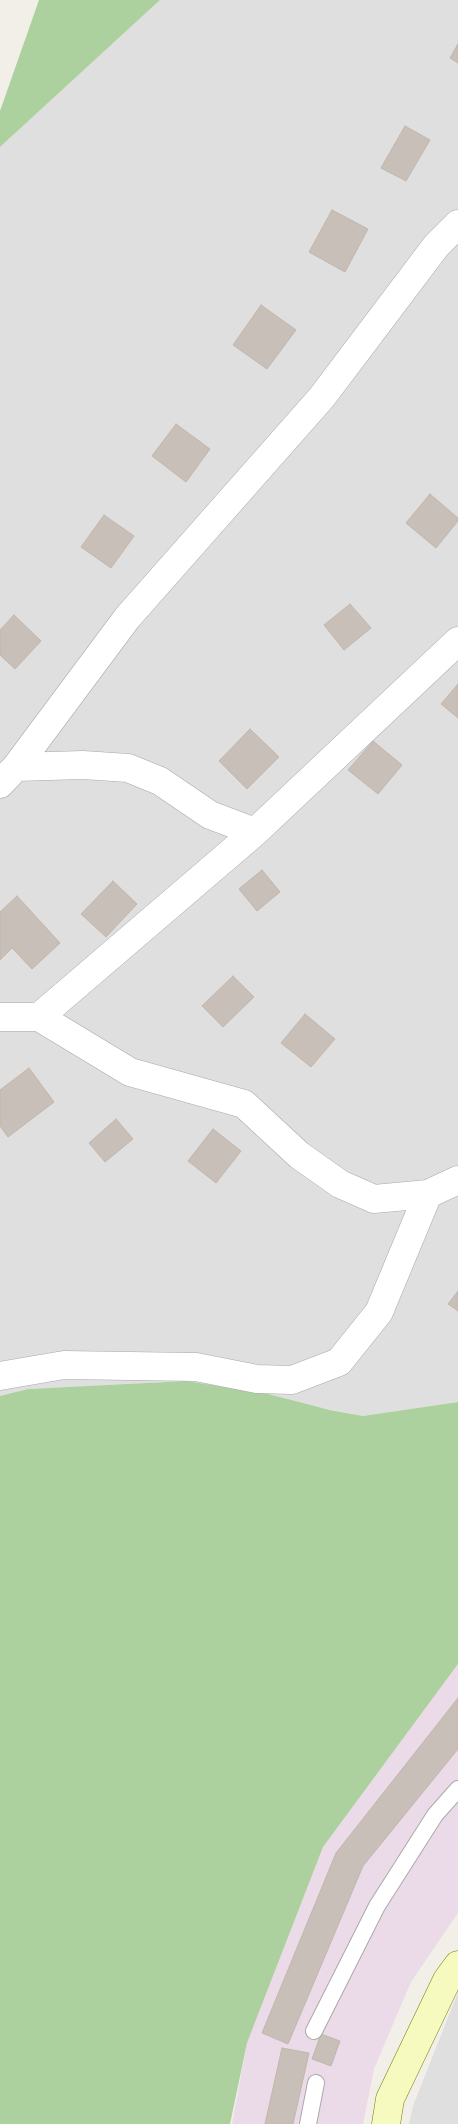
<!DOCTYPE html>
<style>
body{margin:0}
canvas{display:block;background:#f2efe9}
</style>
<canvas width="458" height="2124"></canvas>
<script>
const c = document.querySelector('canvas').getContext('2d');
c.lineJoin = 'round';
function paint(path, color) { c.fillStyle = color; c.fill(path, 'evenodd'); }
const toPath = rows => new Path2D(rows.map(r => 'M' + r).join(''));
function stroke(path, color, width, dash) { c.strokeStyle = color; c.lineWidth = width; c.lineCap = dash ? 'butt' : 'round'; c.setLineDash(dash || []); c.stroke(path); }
paint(toPath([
 [160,0,458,0,458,1402,363,1416,186,1381,28,1389,0,1396,0,147],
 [458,1992,458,2124,409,2124,413,2106]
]), '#e0dfdf');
paint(toPath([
 [458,1664,458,1913,411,1982,374,2069,363,2124,232,2124,247,2043,323,1847]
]), '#ebdbe8');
paint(toPath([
 [39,0,160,0,0,147,0,111],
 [186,1381,268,1394,330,1410,363,1416,458,1402,458,1664,323,1847,247,2043,230,2124,0,2124,0,1396,28,1389]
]), '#add19e');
const building = toPath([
 [458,44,458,63,450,58,458,44],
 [405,126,430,140,406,181,381,168,405,126],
 [332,210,368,229,345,272,309,252,332,210],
 [261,305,296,330,267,369,233,345,261,305],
 [176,424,210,449,186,482,152,456,176,424],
 [430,494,458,518,458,521,436,548,406,523,430,494],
 [104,515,134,536,111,568,81,547,104,515],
 [350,604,371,628,344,650,324,625,350,604],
 [14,615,41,641,15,669,0,655,0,630,14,615],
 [458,684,458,718,441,704,458,684],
 [250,729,279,757,247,789,219,761,250,729],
 [373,741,402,765,378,794,348,770,373,741],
 [262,870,280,892,257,911,239,889,262,870],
 [113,881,137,904,106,937,81,914,113,881],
 [17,896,60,943,32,969,12,948,0,960,0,912,17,896],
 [233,976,254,997,223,1027,202,1006,233,976],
 [305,1014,335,1039,311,1067,281,1043,305,1014],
 [29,1068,54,1102,8,1137,0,1126,0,1090,29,1068],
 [116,1119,133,1139,105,1162,89,1143,116,1119],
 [213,1129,241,1151,216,1183,188,1161,213,1129],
 [458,1291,458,1311,448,1304,458,1291],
 [458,1698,458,1749,363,1866,288,2044,262,2033,336,1853,458,1698],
 [321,2034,340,2041,331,2066,312,2059,321,2034],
 [282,2048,309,2053,293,2124,265,2124,282,2048]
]);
paint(building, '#c7bfb8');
stroke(building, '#c4b6ab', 1);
const service = toPath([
 [314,2031,377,1906,435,1815,458,1789],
 [308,2124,316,2083]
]);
const minor = toPath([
 [16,767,83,765,128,768,160,781,210,815,255,832],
 [0,784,16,767,127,618,322,397,436,246,458,224],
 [0,1017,39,1017,130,1072,244,1104,299,1155,340,1184,374,1199,428,1194],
 [39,1017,255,832,458,641],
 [0,1376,64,1365,196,1367,257,1379,292,1380,339,1362,379,1312,428,1194,458,1180]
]);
const secondary = toPath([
 [386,2124,390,2099,447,1980,458,1965]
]);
stroke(service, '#a9a9a9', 18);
stroke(minor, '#a9a9a9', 29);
stroke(secondary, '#707d05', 29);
stroke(service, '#fff', 16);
stroke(minor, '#fff', 28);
stroke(secondary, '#f7fabf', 28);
</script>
